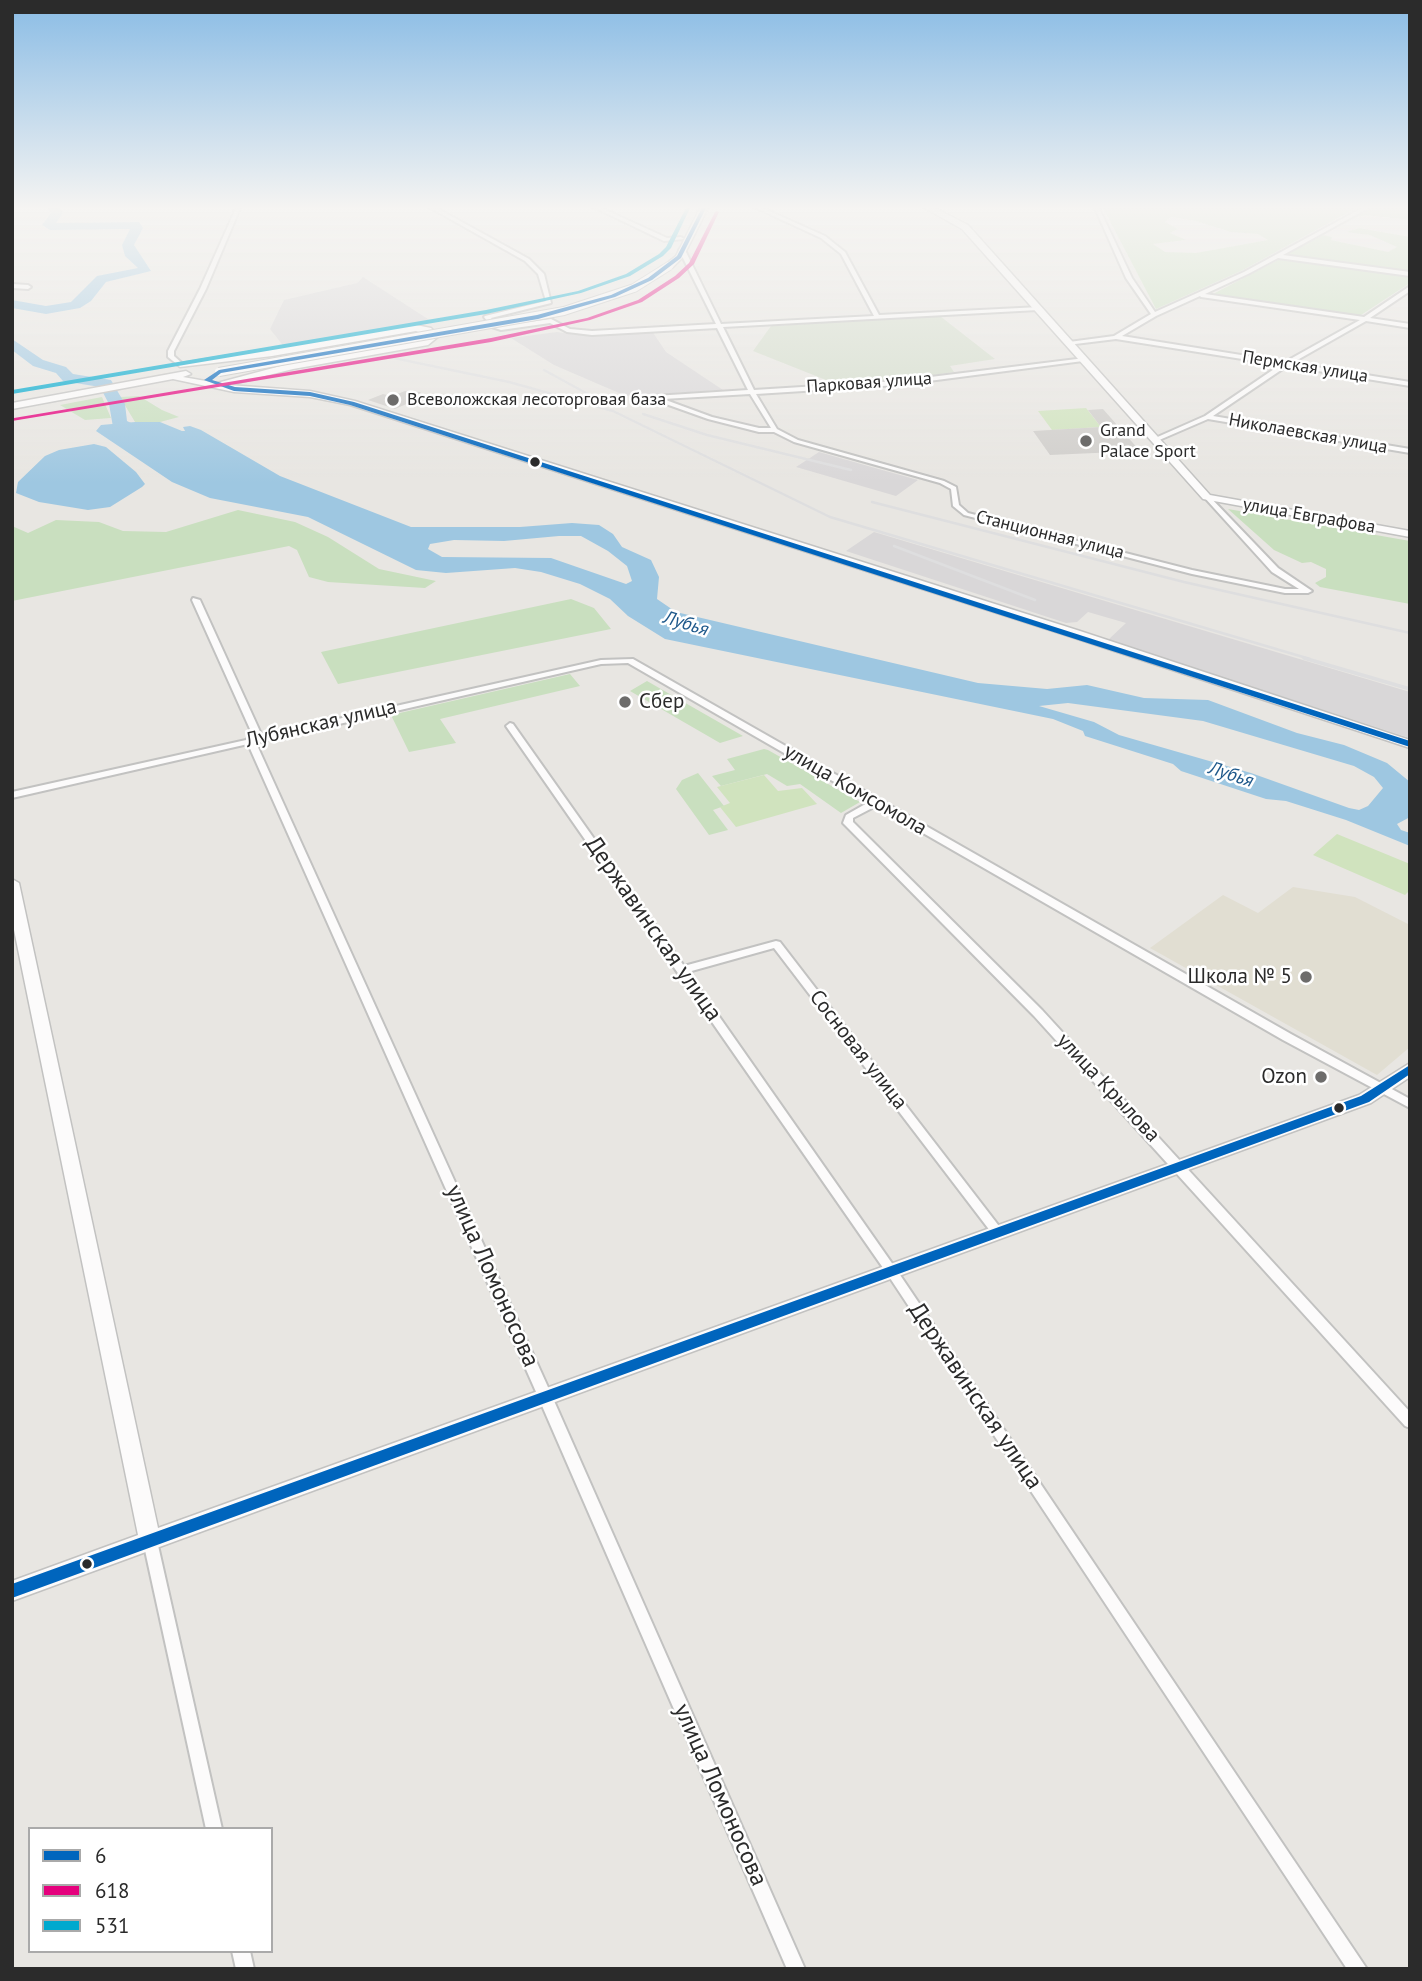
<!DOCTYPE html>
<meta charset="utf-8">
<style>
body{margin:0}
#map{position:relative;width:1422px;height:1981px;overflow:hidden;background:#e8e6e2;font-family:"PT Sans",sans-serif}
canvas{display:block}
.frame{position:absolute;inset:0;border:14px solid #2b2b2b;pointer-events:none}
.legend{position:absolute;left:28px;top:1827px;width:245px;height:126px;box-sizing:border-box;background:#fff;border:2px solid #aaa;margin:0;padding:9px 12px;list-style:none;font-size:21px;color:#2b2b2b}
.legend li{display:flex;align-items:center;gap:14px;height:35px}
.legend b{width:35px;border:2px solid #aaa}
</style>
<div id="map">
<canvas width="1422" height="1981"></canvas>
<div class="frame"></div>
<ul class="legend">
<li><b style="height:9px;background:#0065bd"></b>6</li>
<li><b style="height:9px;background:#e5007d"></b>618</li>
<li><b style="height:9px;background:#00a9ce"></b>531</li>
</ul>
</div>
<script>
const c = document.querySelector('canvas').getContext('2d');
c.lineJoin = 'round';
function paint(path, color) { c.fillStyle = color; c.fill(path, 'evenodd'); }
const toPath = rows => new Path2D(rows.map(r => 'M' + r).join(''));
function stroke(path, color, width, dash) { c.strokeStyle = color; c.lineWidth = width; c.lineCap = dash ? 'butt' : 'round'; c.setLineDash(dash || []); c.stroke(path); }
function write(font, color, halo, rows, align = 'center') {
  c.font = font + ' "PT Sans",sans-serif'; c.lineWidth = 5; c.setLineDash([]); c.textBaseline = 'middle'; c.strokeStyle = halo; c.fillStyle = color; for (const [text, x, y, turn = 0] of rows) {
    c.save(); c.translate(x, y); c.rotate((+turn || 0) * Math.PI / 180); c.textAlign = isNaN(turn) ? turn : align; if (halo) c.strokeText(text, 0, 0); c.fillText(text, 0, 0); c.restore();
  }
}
paint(toPath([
 [363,277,431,321,285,348,270,329,284,300,357,283],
 [652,331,666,352,723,390,626,396,554,365,511,338,557,332,578,335],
 [819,452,875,468,918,480,896,496,796,467],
 [874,532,1410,692,1410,738,1108,640,1126,623,1088,612,1077,622,1066,623,846,551]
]), '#d9d7d8');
paint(toPath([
 [1293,887,1355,897,1410,925,1410,1047,1377,1075,1150,948,1223,895,1258,913]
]), '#e1ded2');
paint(toPath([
 [1102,206,1360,206,1243,270,1156,309],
 [1171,217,1196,221,1231,232,1258,234,1268,240,1196,253,1165,252,1153,244,1186,240,1170,233,1178,229,1165,222],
 [1374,206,1410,206,1410,220,1365,215,1345,221],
 [1359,228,1410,237,1410,273,1285,255,1323,235,1332,237,1331,240,1388,252,1397,247,1370,235,1346,232],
 [1280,259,1410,276,1410,283,1358,317,1213,294],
 [139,396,162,410,179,417,160,422,135,422,120,397],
 [102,397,111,418,85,420,60,405],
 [1228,509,1410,541,1410,604,1320,587,1315,583,1326,577,1326,569,1311,562,1302,563,1274,550],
 [238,510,295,522,328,537,379,569,436,581,425,588,328,582,309,577,297,550,289,546,12,601,12,526,28,533,56,520,99,522,123,531,166,532],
 [571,599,594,608,611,629,338,684,321,652],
 [570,674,580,686,440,719,456,743,409,752,391,715],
 [647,681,743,736,720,743,630,691],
 [764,749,768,750,860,802,841,813,800,784,787,786,767,774,721,786,712,776,735,770,727,759],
 [698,773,724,806,713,810,728,830,709,835,676,789,682,780]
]), '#c9dfbf');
paint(toPath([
 [940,316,995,359,950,366,954,372,895,381,836,384,753,351,771,326]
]), '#d3dccb');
paint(toPath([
 [1086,408,1101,427,1052,430,1038,411],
 [764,775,778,791,802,788,817,804,736,827,720,807,730,803,717,787],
 [1337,834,1410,864,1410,890,1405,895,1313,855]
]), '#d0e3be');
paint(toPath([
 [135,422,160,422,182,431,185,431,183,427,190,426,201,430,280,476,411,527,520,527,572,523,599,525,613,534,622,547,651,560,659,577,657,599,676,612,978,683,1047,689,1087,685,1144,698,1208,700,1297,733,1344,745,1387,763,1410,782,1410,817,1397,824,1401,830,1410,833,1410,846,1346,820,1286,801,1266,799,1181,771,1173,764,1085,736,1083,731,1053,719,665,639,628,616,610,599,580,584,541,572,515,568,446,573,416,570,308,517,210,498,172,482,96,431,101,425],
 [559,536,581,536,608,551,627,566,632,581,626,584,551,558,442,557,428,549,430,544,454,540,504,541],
 [1068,703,1203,721,1354,766,1374,777,1383,788,1368,806,1359,810,1349,808,1251,773,1119,735,1094,722,1039,706],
 [94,444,106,447,136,472,145,484,142,487,110,507,88,510,39,502,16,493,18,482,45,456,59,450]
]), '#9ec7e1');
paint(toPath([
 [46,206,58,206,63,213,56,223,139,222,143,228,134,245,151,271,106,282,91,301,80,308,46,314,12,308,12,300,46,306,71,302,97,276,138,268,125,256,122,245,130,229,50,230,42,225,51,213,46,206],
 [12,339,43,360,66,367,73,374,111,380,125,404,127,421,159,437,151,442,113,427,109,404,100,387,63,381,56,373,33,366,12,350,12,339]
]), '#9ec7e1');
paint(toPath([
 [405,391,421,392,411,402,395,409,368,400,383,394,392,396],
 [1103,409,1140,451,1050,455,1033,431,1101,427,1088,410]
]), '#d0cecb');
const street = toPath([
 [237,206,241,206,206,289,174,351,174,356,183,364,178,365,168,357,168,351,200,289,237,206],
 [427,206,433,206,529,259,544,274,551,303,491,318,496,325,501,326,551,319,570,329,592,331,716,324,679,250,682,248,685,250,721,324,874,316,841,254,821,238,752,206,758,206,825,236,845,252,879,315,1040,307,1041,308,1038,310,723,327,754,390,898,381,1085,358,1086,359,1083,361,898,385,756,394,777,429,798,440,944,481,956,487,959,505,968,513,1192,570,1285,589,1299,589,1272,572,1204,497,1209,496,1278,568,1312,591,1308,593,1285,593,1192,574,964,515,953,506,951,489,940,483,794,442,774,432,759,432,708,419,652,399,651,398,654,396,748,390,717,328,592,335,567,332,550,323,501,330,492,327,484,317,485,316,546,301,538,274,525,261,427,206],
 [750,394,771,428,759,428,712,417,663,399,750,394],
 [591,206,597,206,667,238,681,237,684,239,664,241,591,206],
 [1094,206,1098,206,1132,278,1155,312,1244,272,1366,206,1372,206,1283,255,1410,272,1410,276,1278,258,1248,274,1205,294,1364,317,1410,286,1410,291,1370,318,1410,324,1410,328,1366,321,1292,363,1410,382,1410,386,1287,366,1213,416,1410,449,1410,453,1208,419,1157,441,1153,441,1153,439,1205,416,1280,365,1116,339,1067,345,1067,343,1069,342,1114,336,1151,314,1126,278,1094,206],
 [1200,296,1201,297,1360,320,1285,362,1122,336,1156,316,1200,296],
 [12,284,28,285,31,287,28,289,12,288,12,284],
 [193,598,200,600,262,736,601,660,633,659,1291,1034,1410,1099,1410,1108,1283,1040,876,806,853,818,853,822,1042,1010,1410,1412,1410,1428,1405,1426,1034,1016,845,825,843,823,846,815,869,802,628,663,601,664,256,743,547,1385,805,1969,787,1969,533,1385,248,744,12,798,12,792,246,740,250,736,254,738,192,600,193,598],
 [510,723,513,724,684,966,776,941,780,942,1002,1230,1004,1233,1002,1236,998,1238,994,1236,774,948,688,972,896,1269,1367,1969,1347,1969,888,1275,506,726,510,723],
 [150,1534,155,1536,157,1541,222,1829,206,1829,143,1541,145,1536,150,1534],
 [232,1951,250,1951,254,1969,236,1969,232,1951]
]);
const secondary = toPath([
 [701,206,709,206,683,257,672,268,666,268,666,264,676,256,701,206],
 [921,206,931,206,968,225,1210,495,1410,531,1410,537,1203,499,962,229,921,206],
 [416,325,431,328,439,336,428,345,293,369,229,385,310,391,355,401,1080,631,1410,740,1410,748,1072,637,350,405,310,397,234,392,173,379,12,409,12,403,186,371,191,374,183,377,217,383,292,363,425,340,430,336,416,331,272,356,180,367,176,364,416,325],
 [12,879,19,883,158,1528,1359,1095,1410,1063,1410,1077,1371,1103,12,1601,12,1581,138,1535,12,920,12,879]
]);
stroke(street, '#c2c2c1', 4);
stroke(secondary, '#c2c2c1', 3);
paint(street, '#fcfbfb');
paint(secondary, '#fcfbfb');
stroke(toPath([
 [389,357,509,382,613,411,830,517,1310,659],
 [544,370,597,399],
 [643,414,707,435,851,470],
 [872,502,1184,582,1410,633],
 [894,546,1035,600]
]), '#dededf', 2.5);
stroke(toPath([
 [1304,658,1410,689]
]), '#dededf', 3.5);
const secondaryBridge = toPath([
 [219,372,564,311,634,288,669,266]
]);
stroke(secondaryBridge, '#c2c2c1', 10, []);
stroke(secondaryBridge, '#fcfbfb', 8);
paint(toPath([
 [703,206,707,206,681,258,652,280,615,297,538,319,221,373,212,380,235,387,310,392,354,402,1410,741,1410,747,350,405,310,396,234,391,204,380,219,370,537,315,611,295,648,278,677,256,703,206],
 [1410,1065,1410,1074,1369,1102,12,1598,12,1584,1361,1096,1410,1065]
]), '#0065bd');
paint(toPath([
 [717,211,719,212,694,264,679,278,642,302,590,320,491,342,12,421,12,419,14,418,491,338,587,318,638,300,675,276,689,263,715,212,717,211]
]), '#e5007d');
paint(toPath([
 [687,206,691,206,671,248,663,256,630,276,581,293,486,314,12,394,12,390,486,310,578,291,626,274,659,254,666,247,687,206]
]), '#00a9ce');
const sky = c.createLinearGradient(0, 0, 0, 483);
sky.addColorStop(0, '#8abce5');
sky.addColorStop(0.43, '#f5f4f2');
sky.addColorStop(1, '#f5f4f200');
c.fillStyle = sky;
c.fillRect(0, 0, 1422, 483);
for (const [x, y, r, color] of [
 [393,400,7,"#6d6c6b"],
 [1086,441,7,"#6d6c6b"],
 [535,462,6,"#2b2b2b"],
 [625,702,7,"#6d6c6b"],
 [1306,977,7,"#6d6c6b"],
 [1321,1077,7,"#6d6c6b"],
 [1339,1108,6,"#2b2b2b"],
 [87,1564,6,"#2b2b2b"]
]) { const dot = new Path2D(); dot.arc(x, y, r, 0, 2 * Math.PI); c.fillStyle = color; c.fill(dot); stroke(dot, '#fff', 2.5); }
write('18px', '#2b2b2b', '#fff', [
 ["Пермская улица",1305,367,9],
 ["Парковая улица",869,383,-4],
 ["Николаевская улица",1308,434,10],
 ["улица Евграфова",1309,516,10],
 ["Станционная улица",1050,535,14]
]);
write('18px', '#2b2b2b', '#fff', [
 ["Всеволожская лесоторговая база",407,400],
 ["Grand",1100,431],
 ["Palace Sport",1100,452]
], 'left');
write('italic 19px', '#1f598b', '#fff', [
 ["Лубья",686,624,17],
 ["Лубья",1231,775,18]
]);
write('21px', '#2b2b2b', '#fff', [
 ["Сбер",639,702,"left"],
 ["Школа № 5",1292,977],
 ["Ozon",1307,1077]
], 'right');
write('21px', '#2b2b2b', '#fff', [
 ["Лубянская улица",321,724,-13],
 ["улица Комсомола",855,790,30],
 ["Сосновая улица",858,1050,52],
 ["улица Крылова",1108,1088,47]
]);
write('24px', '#2b2b2b', '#fff', [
 ["Державинская улица",653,929,55],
 ["улица Ломоносова",492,1276,66],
 ["Державинская улица",975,1396,56],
 ["улица Ломоносова",720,1795,66]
]);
</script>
